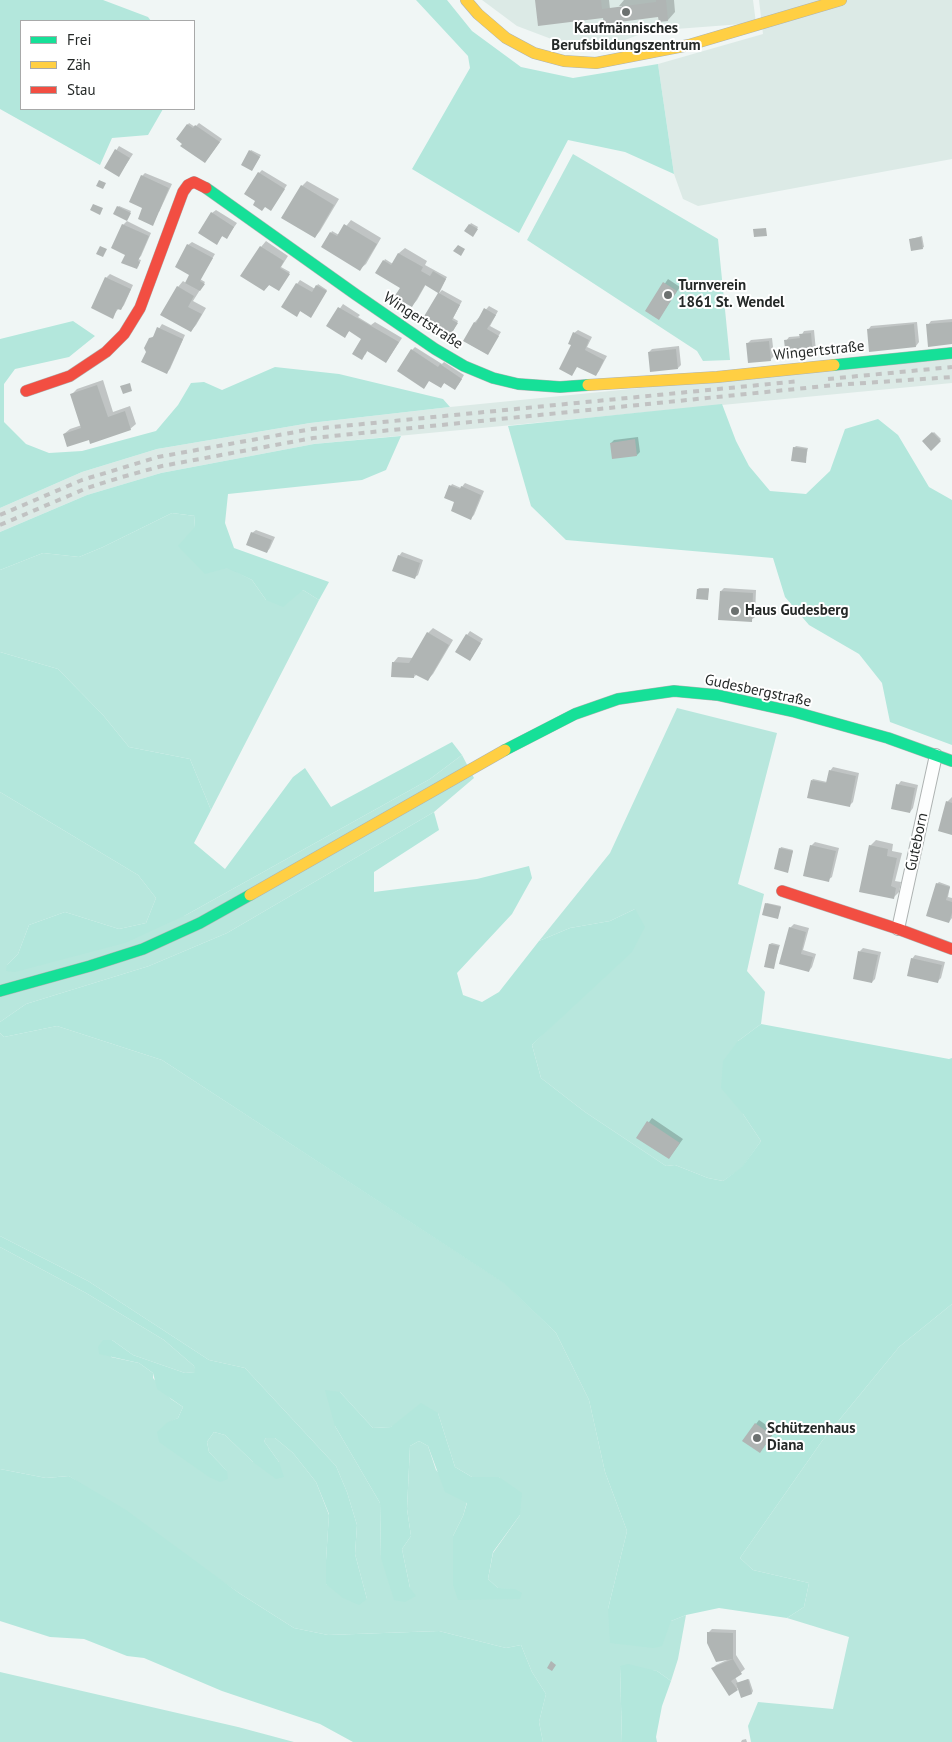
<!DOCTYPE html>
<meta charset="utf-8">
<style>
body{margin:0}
#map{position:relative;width:952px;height:1742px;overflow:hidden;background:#f0f6f5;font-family:"PT Sans",sans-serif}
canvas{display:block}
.legend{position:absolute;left:20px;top:20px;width:175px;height:90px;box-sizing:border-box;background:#fff;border:1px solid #a8a9a9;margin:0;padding:6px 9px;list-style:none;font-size:15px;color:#252928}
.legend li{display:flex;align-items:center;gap:10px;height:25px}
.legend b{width:25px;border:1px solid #a8a9a9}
</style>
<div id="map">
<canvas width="952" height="1742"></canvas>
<ul class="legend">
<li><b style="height:6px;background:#16e098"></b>Frei</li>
<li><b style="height:6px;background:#ffcf43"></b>Zäh</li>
<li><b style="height:6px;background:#f24e42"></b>Stau</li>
</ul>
</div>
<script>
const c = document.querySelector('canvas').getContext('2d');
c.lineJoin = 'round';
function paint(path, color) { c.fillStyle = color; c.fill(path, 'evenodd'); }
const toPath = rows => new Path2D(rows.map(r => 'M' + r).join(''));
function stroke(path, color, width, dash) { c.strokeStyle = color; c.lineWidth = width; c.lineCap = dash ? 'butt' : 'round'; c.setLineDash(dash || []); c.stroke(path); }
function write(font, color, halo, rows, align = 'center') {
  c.font = font + ' "PT Sans",sans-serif'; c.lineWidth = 4; c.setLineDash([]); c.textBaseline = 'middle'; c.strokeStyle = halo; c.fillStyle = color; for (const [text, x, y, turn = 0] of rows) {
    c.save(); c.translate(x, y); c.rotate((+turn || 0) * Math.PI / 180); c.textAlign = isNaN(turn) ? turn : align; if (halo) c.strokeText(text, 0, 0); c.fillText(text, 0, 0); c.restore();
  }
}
paint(toPath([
 [482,0,753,0,756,23,649,31,617,43,562,43,517,26],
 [759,0,952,0,952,159,698,206,683,199,674,174,658,64,763,34],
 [952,357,952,383,314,444,161,473,87,495,0,532,0,508,82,472,157,449,310,423,450,407]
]), '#dceae6');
paint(toPath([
 [573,154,718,239,730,360,703,361,697,351,527,240],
 [172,513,195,516,194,528,227,567,252,580,266,600,303,590,319,600,211,810,190,759,129,747,103,715,58,669,0,652,0,570,43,553,79,557,103,547],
 [677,708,777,733,738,884,764,894,747,971,765,992,761,1024,738,1041,743,1114,761,1141,742,1168,723,1181,708,1178,675,1165,666,1166,585,1112,541,1078,532,1045,580,998,635,909,610,921,570,928,539,941,610,853],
 [462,755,474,778,434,812,227,933,149,966,26,1004,0,1022,0,792,138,875,156,898,146,923,119,929,65,912,29,925,18,954,7,965,186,915,430,779],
 [57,1026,162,1060,506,1284,556,1333,589,1400,605,1472,627,1531,608,1609,671,1621,686,1615,678,1659,671,1681,657,1671,620,1666,622,1742,543,1742,539,1722,546,1694,532,1672,521,1645,506,1648,439,1631,328,1635,294,1628,239,1593,69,1476,46,1478,0,1469,0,1247,86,1293,164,1340,194,1366,196,1372,185,1373,133,1355,112,1340,111,1357,139,1363,153,1373,153,1378,171,1399,183,1407,178,1418,168,1423,227,1471,209,1452,207,1442,214,1432,225,1435,253,1462,279,1462,264,1441,266,1438,275,1438,293,1453,316,1482,329,1515,326,1560,326,1584,367,1599,355,1554,357,1525,347,1492,336,1466,245,1368,209,1360,88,1281,0,1236,0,1033,4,1037],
 [340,1392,373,1428,391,1427,438,1413,455,1467,472,1477,499,1477,520,1515,493,1553,488,1579,498,1588,515,1589,453,1585,453,1536,463,1516,467,1502,436,1470,428,1446,419,1441,410,1446,407,1509,411,1536,402,1549,410,1588,381,1557,380,1503,335,1426],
 [952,1304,952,1742,751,1742,748,1726,758,1702,833,1709,849,1637,787,1618,804,1607,809,1583,753,1570,740,1558,822,1441,899,1347],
 [0,1672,238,1727,294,1742,0,1742]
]), '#b8e7dd');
paint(toPath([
 [0,0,103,0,148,17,151,21,21,21,21,109,163,109,148,135,112,138,100,165,0,109],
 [416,0,447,0,472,31,521,67,573,78,658,64,674,174,625,152,568,140,519,233,412,169,470,68,468,56],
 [73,321,95,336,69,357,15,369,4,384,4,422,26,444,49,453,82,451,156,431,178,405,191,383,204,382,222,390,275,367,339,374,443,399,450,407,310,423,157,449,82,472,0,508,0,339],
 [722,404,736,441,749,466,770,491,806,494,830,471,845,429,878,419,898,435,929,487,952,500,952,745,890,722,882,683,859,654,809,625,785,597,773,558,566,540,531,506,508,426],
 [401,436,386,470,362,480,228,494,225,523,234,548,329,582,319,600,303,590,283,607,266,600,252,580,227,568,205,574,178,546,194,528,195,516,172,513,103,547,79,557,43,553,0,570,0,532,87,495,161,473,314,444],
 [0,652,58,669,103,715,129,747,190,759,211,810,194,843,225,869,293,777,305,768,331,807,452,742,462,755,430,779,186,915,125,943,15,972,6,971,7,965,18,954,29,925,65,912,119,929,146,923,156,898,138,875,0,792],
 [434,812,439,830,374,872,374,892,477,879,529,866,532,878,512,914,457,973,463,995,482,1002,499,992,539,941,570,928,610,921,635,909,645,927,632,952,532,1045,541,1078,585,1112,666,1166,675,1165,708,1178,723,1181,742,1167,761,1141,743,1114,721,1088,723,1061,738,1041,761,1024,949,1059,952,1058,952,1304,899,1347,822,1441,740,1558,753,1570,809,1583,804,1607,787,1618,719,1608,686,1615,671,1621,662,1646,653,1648,610,1643,608,1609,627,1531,605,1472,589,1400,556,1333,505,1284,162,1060,57,1026,4,1037,0,1033,0,1022,26,1004,149,966,227,933],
 [0,1236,88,1281,209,1360,245,1368,336,1466,347,1492,357,1525,355,1554,367,1599,359,1605,343,1598,326,1584,326,1560,329,1514,316,1482,293,1453,275,1438,266,1438,264,1441,279,1462,284,1477,276,1479,253,1462,225,1435,214,1432,207,1442,209,1452,227,1471,228,1479,220,1482,209,1477,159,1442,157,1432,168,1422,178,1418,183,1407,157,1389,153,1373,139,1363,99,1354,98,1347,103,1340,112,1340,133,1355,185,1373,195,1372,194,1366,164,1340,86,1293,0,1247],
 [325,1390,340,1392,373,1428,391,1427,421,1403,438,1413,455,1467,472,1477,499,1477,522,1493,520,1515,493,1552,488,1579,498,1588,515,1589,522,1593,520,1599,458,1600,453,1585,453,1536,463,1516,467,1503,445,1492,428,1446,419,1441,410,1446,407,1509,411,1536,402,1549,410,1588,416,1596,405,1602,394,1600,381,1558,380,1503,335,1426],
 [0,1469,46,1478,69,1476,126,1510,239,1593,294,1628,328,1635,439,1631,506,1648,521,1645,532,1672,546,1694,539,1722,543,1742,353,1742,320,1724,222,1691,144,1658,127,1656,84,1639,50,1637,0,1621],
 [628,1664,657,1671,671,1681,662,1706,656,1737,657,1742,622,1742,620,1666]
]), '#b3e7dc');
paint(toPath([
 [536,0,609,0,610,9,622,8,622,6,619,6,624,0,674,0,675,12,668,20,659,16,604,17],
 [189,123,195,127,199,123,222,139,208,158,178,139],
 [119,146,133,154,119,175,105,168],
 [251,150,261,155,253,168,250,151],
 [262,170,287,185,271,209,259,173],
 [145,173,172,184,159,212,143,209,142,176],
 [307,181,339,199,320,231,315,237,302,186],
 [119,206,131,211,128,218,118,207],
 [216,210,237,223,227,237,223,235,216,244,212,213],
 [351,220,381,238,366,264,360,269,331,233,332,231,339,235],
 [127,221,151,233,141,256,138,259,141,260,138,267,127,254,123,225],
 [471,223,478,227,474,234,466,231],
 [922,236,924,247,922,248,911,239],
 [266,241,288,256,281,267,290,272,280,288,270,284,264,290,261,247],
 [192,242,215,254,200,279,205,282,193,301,206,308,196,325,191,331,178,287,183,281,186,283,190,276,188,245],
 [405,248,427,261,425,265,447,277,439,291,426,284,417,300,412,306,402,287,384,261,385,259,393,264,399,253],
 [110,274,133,285,124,305,121,309,119,308,112,317,106,278],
 [668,279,680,287,659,318,647,310],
 [300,280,315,289,318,284,327,290,311,316,301,310,297,315,297,284],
 [442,290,462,301,453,318,458,321,453,331,439,293],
 [343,304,360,315,358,317,371,325,375,322,402,338,386,362,368,350,365,355,363,338,350,330,345,336,328,326],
 [489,306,498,311,490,326,501,332,487,354,464,341,475,322],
 [952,319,952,343,928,325,931,321],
 [917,322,919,342,916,346,868,330,871,326],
 [162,324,185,335,170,369,167,372,147,352,150,339,155,335],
 [578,330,592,337,587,347,607,356,599,371,596,375,574,333],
 [814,330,816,351,813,354,786,341,789,337,801,336,804,331],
 [772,338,774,356,770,360,747,344,751,340],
 [679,346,681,365,678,368,649,352,652,349],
 [415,347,442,364,444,362,464,375,458,385,445,382,441,387,412,350],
 [103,380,113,412,130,406,136,424,130,429,90,439,64,434,70,429,82,425,72,394,77,389],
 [934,432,941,439,931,449,924,441],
 [638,437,640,452,637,455,611,443,614,440],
 [796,446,808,448,805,462,794,448],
 [465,483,484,491,474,515,471,518,456,501,445,497,452,484,461,488],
 [256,530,275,537,270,548,267,552,252,533],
 [402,552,423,560,418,575,414,578,399,556],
 [699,588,709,588,707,599,698,589],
 [724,588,756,590,755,617,751,620,721,591],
 [433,628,453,640,433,674,427,680,417,674,414,677,393,663,398,657,413,658,428,633],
 [470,631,483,639,470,660,467,635],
 [833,767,859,773,853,802,849,806,812,780,813,779,827,782,830,771],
 [901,781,918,785,913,808,910,812,898,785],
 [952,797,952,834,947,802],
 [876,840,893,844,892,851,902,853,895,881,901,882,899,892,893,898,870,846],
 [815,842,839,848,832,877,828,880,811,846],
 [781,847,793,850,788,870,780,849],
 [939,882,950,886,948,897,952,898,952,918,949,922,937,884],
 [767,903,781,906,777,918,766,904],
 [794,924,809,928,803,950,816,954,812,967,809,971,781,963,790,928],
 [772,943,780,945,773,967,770,944],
 [863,948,881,952,875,979,872,982,860,951],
 [915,955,945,962,941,978,937,982,912,959],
 [652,1118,683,1139,669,1158,638,1137],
 [759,1420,775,1431,763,1448,744,1440],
 [712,1629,736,1630,736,1655,745,1669,735,1677,738,1683,749,1679,753,1691,752,1693,742,1696,739,1687,737,1689,713,1668,716,1665,727,1660,708,1633],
 [746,1739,747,1742,741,1742,742,1740]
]), '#0003');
paint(toPath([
 [535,0,601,0,602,9,656,2,656,0,666,0,668,21,659,22,658,17,604,24,603,18,538,26],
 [187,124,193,128,195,125,220,142,205,163,180,146,182,144,176,139],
 [115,149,130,158,119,177,104,168],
 [249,150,260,157,252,171,241,165],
 [258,172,285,189,271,211,265,207,262,211,253,205,255,201,244,194],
 [141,175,169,188,153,226,138,219,142,208,129,202],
 [99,180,106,183,103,189,96,186],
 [301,185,334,205,315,238,281,218],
 [93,204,103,208,100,215,90,210],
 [117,206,131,213,127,221,113,214],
 [211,212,234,227,227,239,222,236,217,245,198,233],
 [122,224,149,236,138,261,140,262,137,269,121,263,125,255,111,248],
 [344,224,377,244,360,271,321,247,330,232,337,236],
 [469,224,478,229,473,237,464,231],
 [766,228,767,236,754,237,753,229],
 [921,237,923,249,911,251,909,239],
 [187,244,213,258,200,281,205,284,200,291,185,283,189,275,175,267],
 [458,245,465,249,461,256,453,251],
 [100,246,107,249,103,257,96,254],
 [260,246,284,261,280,268,290,274,279,291,269,285,264,291,240,276],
 [398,253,423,267,421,271,430,276,433,271,446,279,439,293,460,305,452,320,458,323,451,334,423,318,438,293,425,285,412,307,394,297,400,288,375,273,383,260,391,265],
 [105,277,131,289,121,310,117,309,113,319,91,308],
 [663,282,677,291,659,320,645,311],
 [296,283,312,292,316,285,327,291,311,318,300,311,297,317,281,307],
 [177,286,194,296,188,307,202,314,191,332,160,315],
 [338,307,399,342,386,363,367,351,362,360,352,354,361,339,349,331,345,338,326,326],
 [484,308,496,315,487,329,499,336,488,355,463,341,474,322,476,323],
 [952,322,952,344,928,347,926,324],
 [914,324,916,347,869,352,867,329],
 [157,327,183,339,167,374,141,362,146,352,144,348,149,338,153,337],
 [573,332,589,340,585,350,604,360,596,376,577,367,572,376,559,369,571,345,568,344],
 [811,333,813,355,786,358,784,340,800,338,799,334],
 [769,341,771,361,748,363,746,343],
 [411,349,438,367,440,364,462,379,455,390,444,383,441,388,429,381,424,389,397,371],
 [676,349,678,369,650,372,648,352],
 [130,383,132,391,123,394,120,386],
 [97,385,108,417,125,411,131,430,90,444,89,440,67,447,63,434,81,428,70,394],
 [932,432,941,441,931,451,922,441],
 [635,439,637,456,612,459,610,443],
 [793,447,807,449,806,463,791,461],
 [449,485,460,489,461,486,481,495,471,520,451,511,454,502,444,498],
 [251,532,272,540,267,553,246,545],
 [398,555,420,563,415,579,392,571],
 [697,589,709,589,708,600,696,599],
 [720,591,753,593,752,622,718,620],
 [427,632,449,645,428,681,414,674,414,678,391,677,392,662,409,663],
 [466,634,481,643,470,661,455,652],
 [829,770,856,776,850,807,807,798,811,780,826,783],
 [896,784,915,788,910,813,891,809],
 [946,801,952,803,952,835,938,831],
 [810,845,836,851,829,882,803,876],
 [869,845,888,849,887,856,897,858,891,886,896,888,894,899,859,892],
 [779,848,793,851,788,873,774,869],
 [936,883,950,887,946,900,952,902,952,913,949,923,926,916],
 [765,903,781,907,778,919,762,915],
 [789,927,806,932,801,954,813,957,809,972,779,964],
 [769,944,779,946,774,969,764,967],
 [858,951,878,955,872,983,853,979],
 [911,958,942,965,938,983,907,976],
 [647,1121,680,1143,669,1159,636,1138],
 [755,1423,772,1435,760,1453,742,1441],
 [707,1632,733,1633,733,1659,716,1662,707,1643],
 [733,1659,742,1674,731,1681,738,1690,729,1696,711,1668],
 [551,1661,556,1665,552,1671,547,1668],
 [748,1679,752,1694,741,1698,736,1683]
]), '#b0b5b4');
const street = toPath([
 [898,929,936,755]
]);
const fast = toPath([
 [206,188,355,294,435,349,464,366,493,378,518,384,560,387,588,385],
 [834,365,952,353],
 [505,750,575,714,618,699,674,691,717,695,795,712,888,738,952,761],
 [0,991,90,966,143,949,200,923,250,895]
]);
const slow = toPath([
 [466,0,478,14,506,38,534,53,564,61,596,63,689,45,841,0],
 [588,385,717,377,834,365],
 [250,895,505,750]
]);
const jam = toPath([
 [26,391,70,376,106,352,124,334,140,308,183,192,188,185,194,182,206,188],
 [782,891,898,929,952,949]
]);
stroke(street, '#aeb3b2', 14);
stroke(fast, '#aeb3b2', 12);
stroke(slow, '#aeb3b2', 12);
stroke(jam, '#aeb3b2', 12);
stroke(street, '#fdfefe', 12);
stroke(fast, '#16e098', 11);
stroke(slow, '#ffcf43', 11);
stroke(jam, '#f24e42', 11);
stroke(toPath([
 [828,379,952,367],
 [0,515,82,480,158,457,312,429,800,381],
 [0,525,87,488,122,477,162,466,313,438,835,385,952,377]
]), '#c1c2c2', 4, [6, 6]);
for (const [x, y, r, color] of [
 [626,12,5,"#6c7170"],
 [668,295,5,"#6c7170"],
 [735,611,5,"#6c7170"],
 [757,1438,5,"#6c7170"]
]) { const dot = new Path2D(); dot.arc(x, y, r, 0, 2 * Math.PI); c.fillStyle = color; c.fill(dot); stroke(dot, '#fff', 2); }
write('bold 15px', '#252928', '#fff', [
 ["Kaufmännisches",626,29,"center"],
 ["Berufsbildungszentrum",626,46,"center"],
 ["Turnverein",678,286],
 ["1861 St. Wendel",678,303],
 ["Haus Gudesberg",745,611],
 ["Schützenhaus",767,1429],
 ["Diana",767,1446]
], 'left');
write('15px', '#252928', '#fff', [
 ["Wingertstraße",423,321,33],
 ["Wingertstraße",819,351,-6],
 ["Gudesbergstraße",758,691,12],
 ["Guteborn",917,842,-78]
]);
</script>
